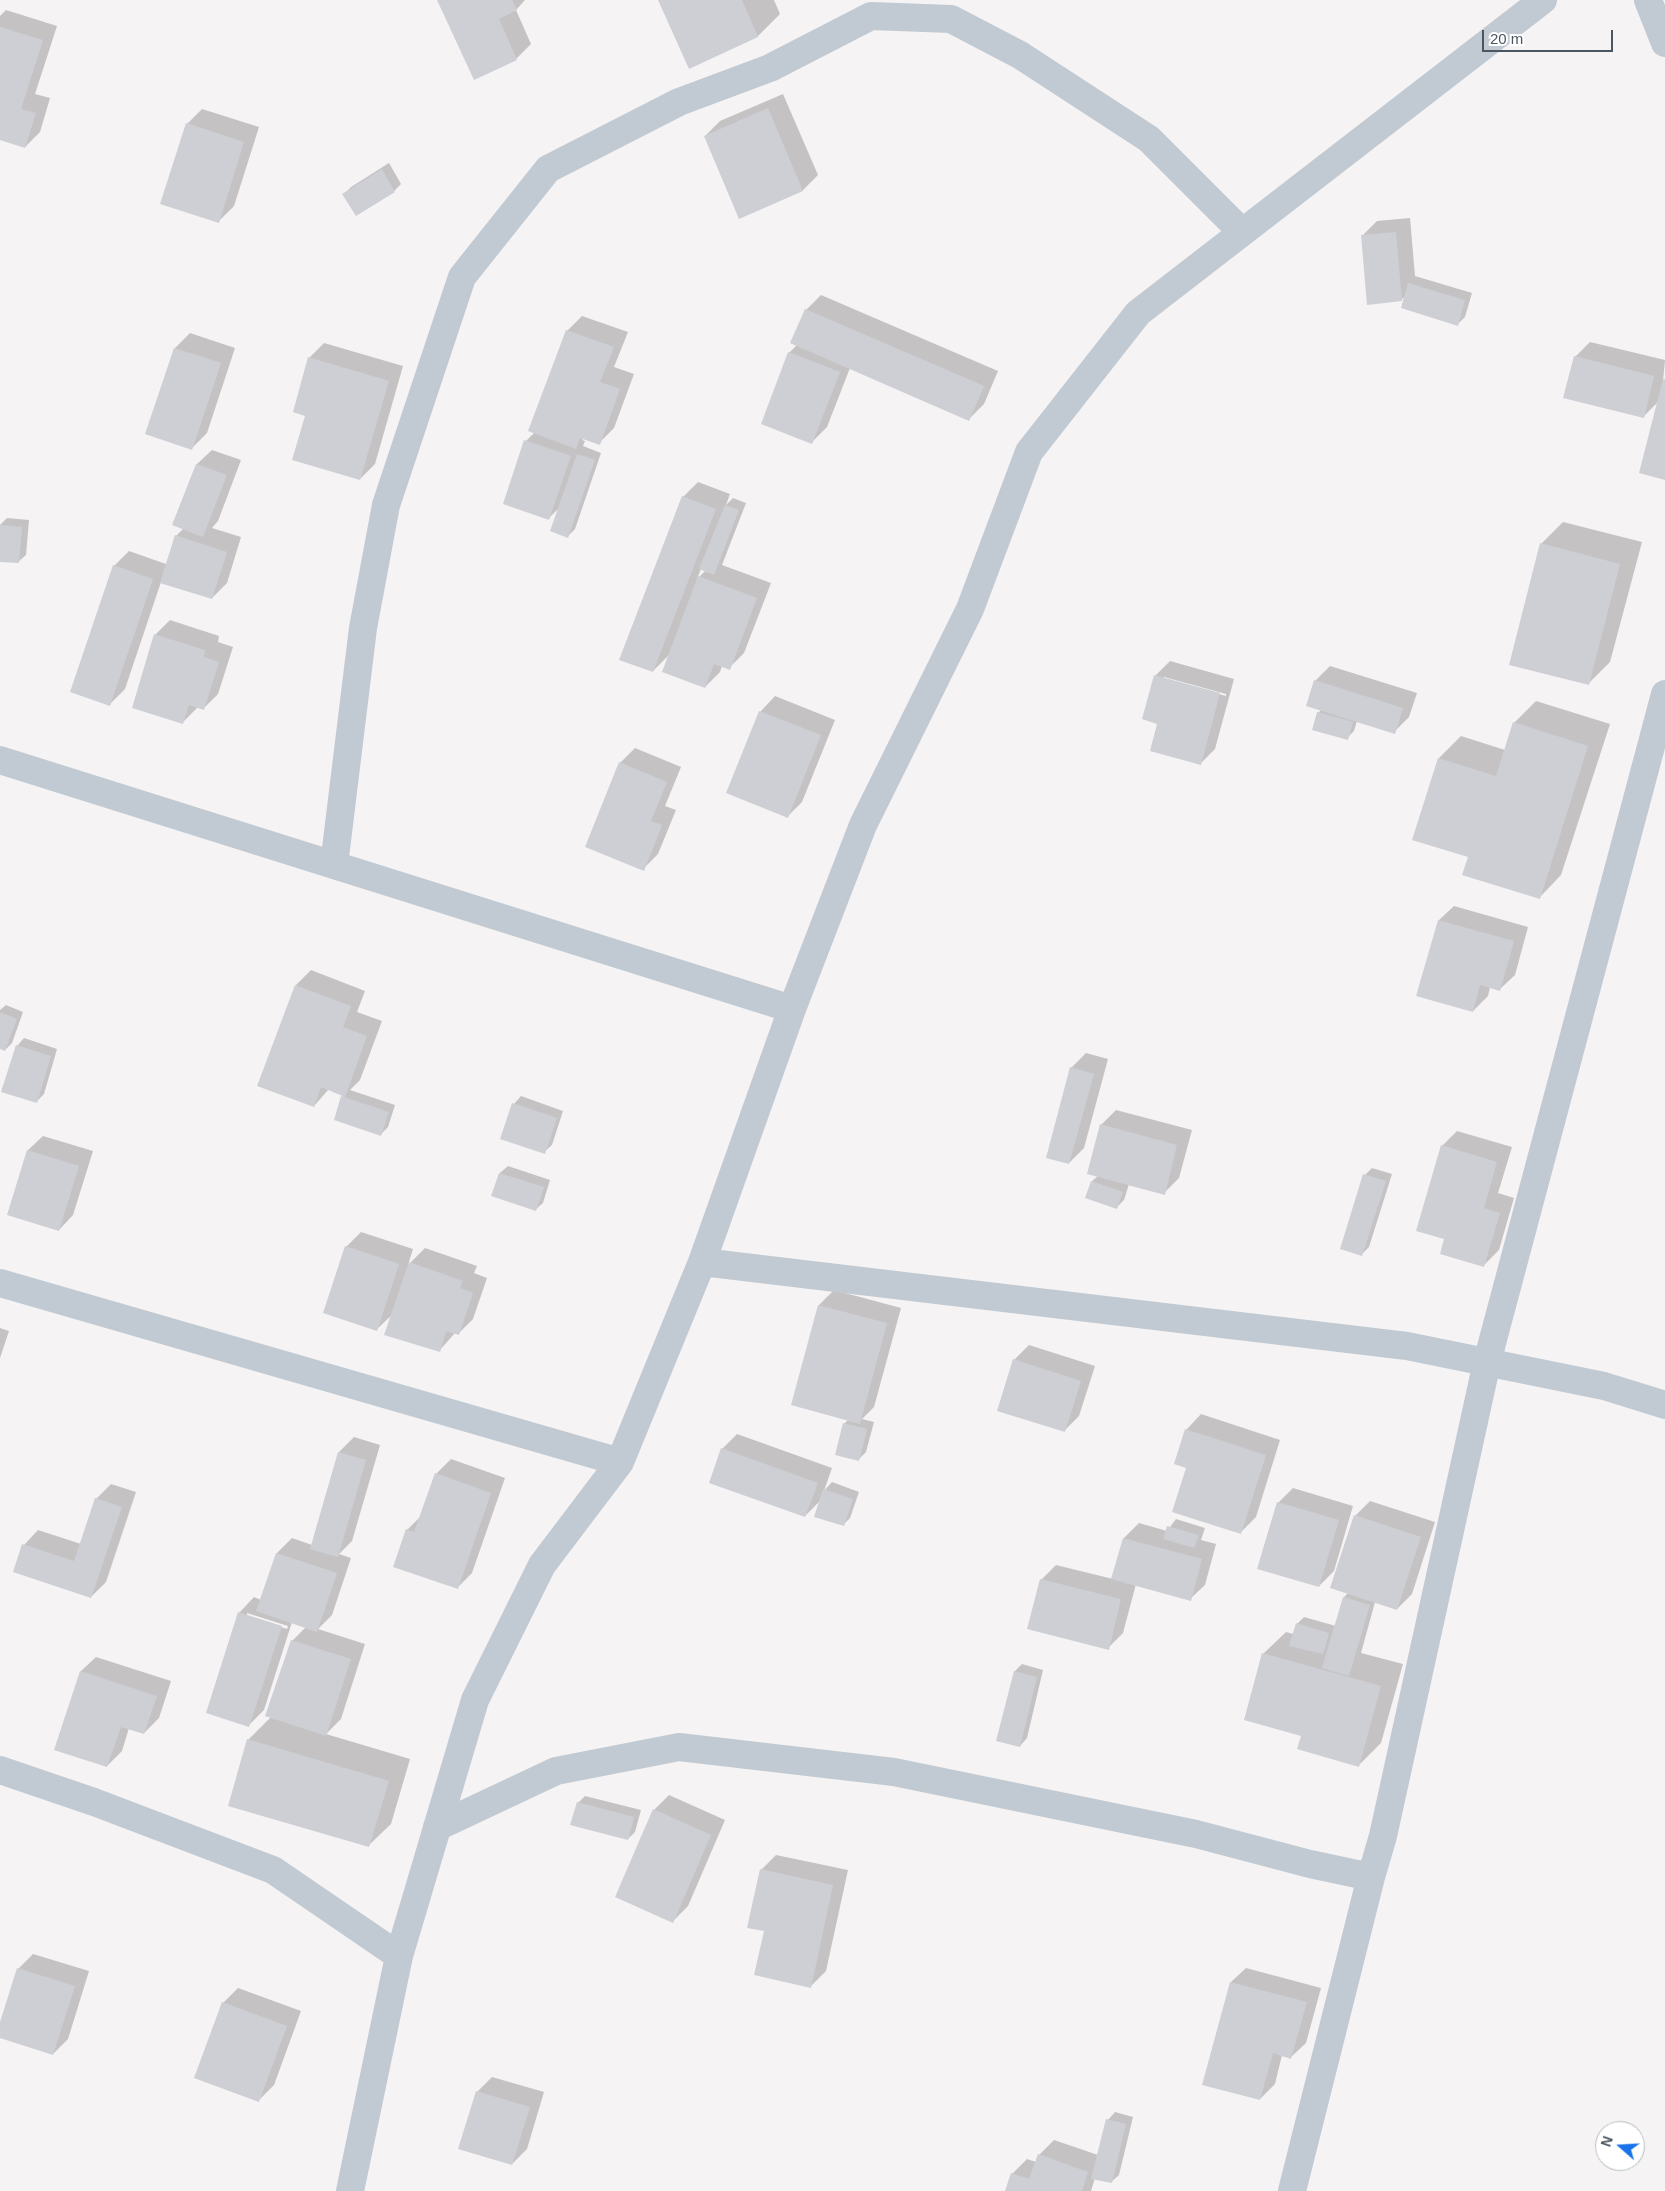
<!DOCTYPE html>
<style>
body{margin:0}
#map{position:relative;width:1665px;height:2191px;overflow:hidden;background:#f5f3f3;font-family:Arial,sans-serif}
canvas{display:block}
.north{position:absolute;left:1595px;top:2121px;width:50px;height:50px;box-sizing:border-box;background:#fff;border:1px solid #b7bbc0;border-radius:50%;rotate:289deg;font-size:14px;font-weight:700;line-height:20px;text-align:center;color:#4a5661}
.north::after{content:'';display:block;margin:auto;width:18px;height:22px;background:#1a73e8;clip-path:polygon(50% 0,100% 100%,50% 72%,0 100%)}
.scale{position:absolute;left:1482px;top:30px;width:131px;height:22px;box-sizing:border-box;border:2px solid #4a5661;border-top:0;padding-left:6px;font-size:15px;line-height:18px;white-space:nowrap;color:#4a5661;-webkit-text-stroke:4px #fff;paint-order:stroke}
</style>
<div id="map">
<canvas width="1665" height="2191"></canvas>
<div class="north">N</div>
<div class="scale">20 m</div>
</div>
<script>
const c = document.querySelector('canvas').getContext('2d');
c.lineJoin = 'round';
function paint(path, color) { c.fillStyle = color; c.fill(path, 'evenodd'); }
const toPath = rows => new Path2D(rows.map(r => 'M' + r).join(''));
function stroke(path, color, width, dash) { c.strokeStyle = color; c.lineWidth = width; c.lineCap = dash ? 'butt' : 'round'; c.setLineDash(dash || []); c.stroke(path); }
paint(toPath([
 [438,0,525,0,516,10,531,44,516,59],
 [659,0,774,0,780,14,758,36,690,67],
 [6,10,57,26,35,94,50,98,40,132,25,147,0,139,0,16],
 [783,94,818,175,803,190,739,217,705,136,720,121],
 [202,109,259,127,234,206,219,221,187,124],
 [389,163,401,184,394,191,344,194,351,187],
 [1410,218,1415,276,1472,293,1465,317,1457,325,1406,296,1401,300,1362,236,1377,221],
 [821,295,998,371,984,404,969,419,850,368,827,427,812,442,789,353,797,345,806,310],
 [582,316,628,332,614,367,634,374,614,428,599,443,585,438,582,440,585,441,583,446,601,453,575,529,568,536,559,508,549,518,526,441,535,432,567,331],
 [190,333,235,348,207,433,192,448,175,348],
 [1590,342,1665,360,1663,381,1665,379,1665,479,1659,401,1643,417,1575,357],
 [324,343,403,366,375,464,360,479,307,415,309,358],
 [212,450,241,460,218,521,212,528,241,537,227,583,212,598,161,582,125,689,110,704,114,566,129,551,166,564,176,536,184,528,197,464],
 [698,482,730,494,726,505,733,498,746,503,722,565,771,583,744,653,729,668,722,666,720,672,705,687,671,653,653,671,683,497],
 [701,569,706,570,697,579],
 [7,518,29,520,26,555,18,562,0,560,0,525],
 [1563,522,1642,542,1610,662,1588,684,1541,544],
 [170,620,219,636,218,642,233,647,218,694,203,709,198,707,183,722,155,635],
 [1170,661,1234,679,1215,749,1200,764,1155,676],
 [1164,677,1226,694,1226,696,1164,679],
 [1330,666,1417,693,1409,717,1394,732,1357,721,1354,731,1347,738,1318,713,1321,710,1315,681],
 [775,696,835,720,802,802,787,817,728,792,761,711],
 [1536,701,1610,724,1561,875,1539,898,1470,857,1439,758,1461,736,1505,750,1514,723],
 [635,748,681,767,665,806,676,810,658,854,643,869,620,763],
 [1454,906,1528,927,1515,975,1500,989,1490,987,1488,996,1473,1011,1439,920],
 [311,970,365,991,357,1012,382,1021,360,1080,350,1090,395,1105,388,1127,381,1134,343,1097,344,1095,329,1089,314,1106,259,1086,296,985],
 [6,1005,23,1012,12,1043,5,1050,0,1048,0,1010],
 [24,1038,57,1049,44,1094,37,1101,17,1046],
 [1086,1053,1108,1059,1084,1148,1069,1163,1071,1068],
 [521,1096,563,1111,552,1145,544,1152,514,1104],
 [1116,1110,1192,1130,1179,1178,1164,1193,1129,1184,1124,1200,1117,1207,1092,1181,1098,1176,1101,1125],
 [1457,1131,1512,1147,1498,1193,1514,1198,1499,1250,1484,1265,1446,1238,1442,1146],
 [43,1136,93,1151,73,1215,59,1230,28,1150],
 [508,1166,550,1180,543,1203,535,1210,493,1195,500,1173],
 [1372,1168,1392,1174,1369,1247,1362,1254,1365,1175],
 [361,1232,413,1249,408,1265,425,1248,477,1266,474,1273,487,1278,473,1319,458,1334,455,1333,439,1351,393,1314,377,1329,346,1247],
 [834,1290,901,1308,874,1407,862,1419,874,1422,866,1452,859,1459,844,1424,849,1419,793,1404,819,1305],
 [0,1328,9,1331,0,1358],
 [1029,1345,1095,1366,1079,1416,1064,1431,1014,1360],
 [1201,1414,1280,1440,1256,1517,1241,1532,1187,1467,1175,1464,1187,1429],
 [737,1434,832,1468,824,1491,832,1482,859,1492,850,1518,843,1525,821,1500,805,1516,722,1449],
 [354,1437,380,1445,352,1541,339,1554,351,1558,332,1615,318,1629,365,1644,341,1719,326,1734,410,1759,391,1824,368,1846,248,1740,272,1716,292,1641,306,1627,292,1622,264,1710,249,1725,207,1712,240,1612,254,1597,261,1600,277,1553,292,1538,312,1545,339,1452],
 [247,1613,288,1626,287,1629,247,1616],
 [451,1459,505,1478,472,1573,457,1588,407,1530,422,1515,436,1474],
 [111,1484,136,1492,106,1582,91,1597,24,1545,38,1530,81,1544,96,1499],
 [1293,1488,1353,1506,1334,1571,1319,1586,1278,1503],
 [1370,1501,1435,1522,1412,1594,1397,1609,1375,1602,1361,1653,1403,1664,1381,1743,1359,1765,1302,1735,1263,1654,1286,1632,1293,1634,1297,1624,1304,1617,1336,1626,1344,1597,1348,1593,1355,1516],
 [1176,1519,1205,1528,1201,1540,1216,1544,1205,1585,1190,1599,1136,1584,1123,1633,1108,1648,1041,1580,1056,1565,1113,1579,1124,1538,1139,1523,1167,1531],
 [96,1657,171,1681,159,1718,144,1733,129,1728,122,1751,107,1766,81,1671],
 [1022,1664,1043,1670,1027,1738,1020,1746,1015,1671],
 [669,1795,725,1820,688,1906,673,1921,654,1810],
 [585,1796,641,1810,635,1832,628,1839,578,1803],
 [776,1855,848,1870,826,1971,811,1986,765,1931,761,1870],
 [33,1954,89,1971,68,2039,53,2054,0,2037,0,2026,18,1969],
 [1246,1968,1321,1988,1306,2043,1291,2057,1282,2055,1275,2084,1260,2099,1231,1982],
 [238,1988,301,2011,274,2085,259,2100,223,2003],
 [492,2077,544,2092,527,2149,512,2164,477,2092],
 [1115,2112,1133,2117,1119,2175,1111,2182,1095,2178,1091,2191,1006,2191,1012,2174,1027,2159,1036,2162,1039,2155,1054,2140,1098,2155,1108,2120]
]), '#0003');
paint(toPath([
 [437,0,512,0,517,10,499,19,517,60,474,80],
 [658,0,742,0,758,37,689,69],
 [0,27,43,40,21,109,36,113,25,148,0,140],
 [768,108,803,191,739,219,704,136],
 [186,123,244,142,219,223,160,204],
 [382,169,395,192,356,216,342,194],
 [1396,232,1402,301,1367,305,1361,235],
 [1408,283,1465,300,1458,326,1401,308],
 [805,309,984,386,969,421,790,343],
 [566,330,614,347,600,382,620,389,600,445,580,438,576,449,528,431],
 [174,348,221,363,192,450,145,434],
 [788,352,840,372,812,444,761,424],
 [1574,356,1654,376,1644,418,1563,398],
 [308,357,389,381,360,480,292,460,305,416,293,412],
 [1663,379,1665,380,1665,480,1639,473],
 [524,440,571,456,549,520,503,504],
 [577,454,595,460,568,538,550,531],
 [196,464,227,475,203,537,172,525],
 [682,496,716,509,653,672,619,660],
 [725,505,739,510,714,575,699,569],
 [0,525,22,527,19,563,0,562],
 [175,535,227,552,212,599,160,583],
 [1540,543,1620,564,1589,685,1509,665],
 [113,565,153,579,110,706,70,692],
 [698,576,757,598,730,670,714,664,705,688,662,672],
 [154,634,205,650,204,657,219,662,204,710,189,705,183,724,132,708],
 [1154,675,1220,693,1201,765,1150,751,1157,724,1142,719],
 [1314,680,1403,708,1395,734,1306,706],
 [759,711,821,735,788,818,726,793],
 [1317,712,1353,722,1348,740,1312,730],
 [1513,722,1588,746,1540,899,1462,875,1468,857,1412,840,1438,758,1496,776],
 [619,762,667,782,651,821,662,825,644,871,585,847],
 [1438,920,1514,941,1500,991,1480,985,1473,1012,1416,996],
 [295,985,351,1006,343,1027,367,1036,345,1097,321,1087,314,1107,257,1086],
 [0,1012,17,1019,5,1051,0,1049],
 [16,1045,51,1056,37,1103,1,1092],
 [1070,1067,1094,1074,1069,1164,1046,1158],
 [341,1096,389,1112,381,1136,334,1120],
 [512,1103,557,1118,545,1154,500,1139],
 [1100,1124,1177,1145,1165,1195,1087,1174],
 [1441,1145,1497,1162,1484,1208,1500,1213,1484,1267,1440,1254,1444,1239,1416,1231],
 [27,1150,79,1166,59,1231,7,1215],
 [499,1173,544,1187,536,1211,491,1196],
 [1363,1174,1386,1181,1362,1256,1340,1249],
 [1091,1181,1123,1192,1117,1209,1085,1198],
 [345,1246,399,1264,377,1331,323,1313],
 [409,1262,463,1281,460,1288,473,1293,459,1335,446,1331,440,1352,384,1335],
 [818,1305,887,1323,860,1424,791,1405],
 [1013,1359,1081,1381,1065,1432,997,1411],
 [843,1423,867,1429,859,1461,835,1455],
 [1185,1429,1266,1455,1241,1534,1172,1512,1186,1468,1174,1464],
 [721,1448,818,1483,805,1517,709,1483],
 [338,1452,366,1460,338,1557,310,1549],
 [435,1473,491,1493,458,1589,393,1567,406,1529,414,1532],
 [823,1489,853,1499,844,1526,814,1517],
 [95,1498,122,1507,91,1598,13,1572,22,1544,74,1561],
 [1277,1502,1339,1520,1319,1587,1257,1569],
 [1354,1515,1421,1537,1397,1610,1330,1588],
 [1167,1526,1199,1535,1194,1548,1163,1539],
 [1123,1538,1202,1559,1191,1601,1111,1579],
 [276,1553,337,1573,317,1632,256,1611],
 [1040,1579,1121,1599,1109,1650,1027,1629],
 [1343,1597,1370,1605,1349,1676,1322,1668],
 [238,1612,282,1626,249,1727,206,1713],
 [1296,1623,1329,1633,1323,1654,1289,1646],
 [291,1640,351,1659,326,1736,265,1716],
 [1262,1653,1381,1686,1359,1767,1297,1749,1301,1736,1244,1720],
 [80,1671,157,1696,144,1734,121,1727,107,1767,54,1750],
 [1014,1671,1037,1677,1020,1747,996,1741],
 [247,1739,389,1781,369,1847,228,1806],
 [577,1802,634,1817,628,1840,570,1825],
 [653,1809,711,1835,673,1923,615,1897],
 [760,1869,833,1885,811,1988,754,1975,764,1931,747,1928],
 [17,1968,75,1986,53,2055,0,2038,0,2022],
 [1230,1982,1307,2002,1291,2059,1273,2053,1260,2100,1202,2085],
 [222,2002,287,2026,259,2102,194,2078],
 [476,2091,530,2107,512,2165,458,2149],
 [1106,2119,1126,2124,1112,2183,1091,2179],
 [1038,2154,1088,2172,1082,2191,1005,2191,1011,2173,1029,2179]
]), '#cdcfd5');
stroke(toPath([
 [1648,0,1665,43],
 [0,760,792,1009],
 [334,865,363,628,386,505,462,277,548,169,679,102,770,68,871,16,951,19,1020,55,1149,139,1242,232],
 [702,1262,1407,1346,1604,1386,1665,1405],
 [0,1283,620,1462],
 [0,1770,94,1802,273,1870,399,1956],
 [437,1827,556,1771,679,1747,894,1772,1196,1834,1310,1864,1371,1877,1383,1836,1487,1362,1665,694],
 [350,2191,399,1956,475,1700,542,1565,620,1462,702,1262,792,1009,863,825,970,609,1029,452,1138,313,1543,0],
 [1292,2191,1371,1877]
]), '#c1cad2', 28);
</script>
